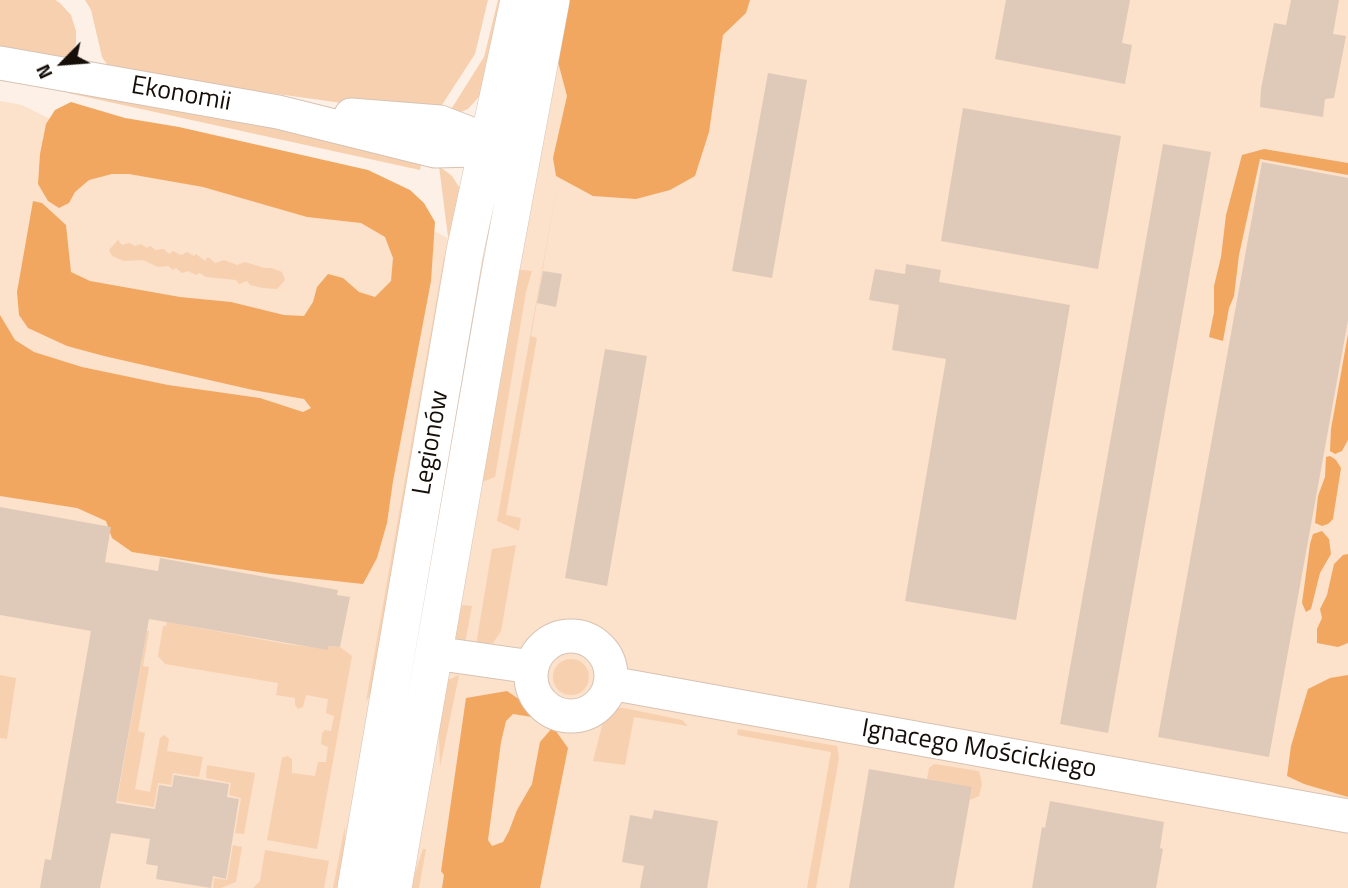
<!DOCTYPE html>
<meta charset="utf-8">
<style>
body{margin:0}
#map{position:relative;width:1348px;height:888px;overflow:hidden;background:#fdf0e6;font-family:"Titillium Web",sans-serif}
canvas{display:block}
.north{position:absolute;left:28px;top:28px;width:70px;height:70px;-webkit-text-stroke:5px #fff;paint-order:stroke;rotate:245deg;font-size:19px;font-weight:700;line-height:28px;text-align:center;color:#160f09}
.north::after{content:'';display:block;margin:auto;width:24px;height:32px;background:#160f09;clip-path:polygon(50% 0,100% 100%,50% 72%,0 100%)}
</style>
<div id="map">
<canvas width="1348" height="888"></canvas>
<div class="north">N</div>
</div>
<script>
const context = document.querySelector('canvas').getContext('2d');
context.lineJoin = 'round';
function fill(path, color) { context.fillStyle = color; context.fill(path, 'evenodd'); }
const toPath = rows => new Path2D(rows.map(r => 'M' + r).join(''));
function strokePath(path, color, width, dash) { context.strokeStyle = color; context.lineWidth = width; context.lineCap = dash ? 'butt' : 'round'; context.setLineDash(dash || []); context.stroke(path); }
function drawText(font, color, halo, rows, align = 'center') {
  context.font = font + ' "Titillium Web",sans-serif'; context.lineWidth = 6; context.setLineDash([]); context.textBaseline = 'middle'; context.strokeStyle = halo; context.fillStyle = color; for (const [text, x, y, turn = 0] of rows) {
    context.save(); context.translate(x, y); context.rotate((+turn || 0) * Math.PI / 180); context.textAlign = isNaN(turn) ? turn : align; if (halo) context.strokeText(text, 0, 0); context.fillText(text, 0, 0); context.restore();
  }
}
const built = toPath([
 [561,0,1348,0,1348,888,0,888,0,101,22,105,72,130,422,225,517,273]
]);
const green = toPath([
 [0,0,55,0,60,3,71,15,76,31,76,44,70,54,61,60,0,51],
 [85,0,488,0,475,54,438,111,406,112,120,72,108,66,102,57,91,10],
 [498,0,507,0,485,90,468,109,456,114,450,111,484,57],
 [83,90,142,99,422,161,420,170,68,93],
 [439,166,452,176,461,190,457,240,448,237],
 [559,175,531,336,537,338,506,515,521,518,519,531,497,521],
 [118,240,122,245,129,243,135,246,141,244,148,249,147,247,151,246,155,250,164,249,169,254,173,251,181,255,187,252,194,256,196,254,205,261,208,257,215,263,224,260,237,265,245,262,264,268,272,268,282,272,285,280,277,289,263,288,250,285,247,281,239,284,236,280,206,277,200,273,196,275,188,271,182,273,176,268,173,270,168,266,158,267,143,260,124,261,112,256,109,250],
 [444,257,453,259,382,673,366,702],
 [512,269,532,271,526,292,495,477,474,485],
 [516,545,501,631,493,643,476,645,492,549],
 [463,605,472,606,465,643,453,637,458,607],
 [167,622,286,644,328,649,328,646,340,647,352,656,317,849,267,840,282,758,287,756,292,759,292,773,315,776,318,762,326,762,328,747,321,744,322,733,325,730,331,731,334,716,326,713,328,699,306,695,303,707,298,709,295,705,295,698,276,695,278,683,165,664,158,656,163,626,166,626],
 [147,631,149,631,143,666,149,667,138,731,145,733,135,789,150,792,160,738,164,735,169,739,167,751,203,757,199,777,173,773,171,785,158,783,154,807,117,801],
 '553 677a18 18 0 1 1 36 0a18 18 0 1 1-36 0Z',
 [0,675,16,678,7,739,0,738],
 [459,675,440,767,438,704,448,680],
 [614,708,624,708,682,720,688,726,634,717,625,765,593,761,603,722],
 [738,729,837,746,839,758,816,888,807,888,831,752,737,735],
 [934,764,979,771,982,784,979,796,970,800,972,788,927,779,929,768],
 [207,765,255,773,244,834,235,833,241,798,229,795,231,783,206,778],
 [345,826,344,888,333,888],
 [233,845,242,847,236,882,221,888,213,888,214,878,227,880],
 [423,849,426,849,419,888,410,888],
 [265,850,329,861,324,888,253,888,260,881]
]);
const forest = toPath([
 [566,0,750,0,746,13,723,35,709,132,695,176,670,190,636,199,593,196,556,176,553,158,567,96,558,62,557,25],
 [71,102,125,118,179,127,368,170,410,190,424,203,435,222,431,281,393,481,387,523,377,558,363,584,271,574,132,552,112,538,106,521,77,508,0,496,0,315,15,340,34,352,82,367,168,385,260,398,303,412,311,408,304,399,253,390,104,356,67,346,28,328,19,315,17,292,33,201,42,203,66,225,71,272,90,281,180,297,231,302,284,315,304,316,313,302,317,287,328,274,343,278,359,292,375,297,391,281,393,258,385,237,361,223,307,217,203,187,129,174,112,174,89,180,75,192,69,203,59,208,48,201,38,184,40,154,46,124,55,110],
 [1264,149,1348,163,1348,175,1260,159,1239,255,1234,296,1229,308,1223,341,1209,337,1214,312,1214,286,1221,257,1226,215,1242,155],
 [1348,334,1348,440,1342,451,1335,454,1330,451,1331,429],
 [1330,456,1336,460,1341,468,1333,519,1328,524,1322,526,1315,523,1318,496,1325,477,1326,457],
 [1322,531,1329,539,1331,554,1320,573,1311,609,1306,612,1302,603,1310,544,1313,534],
 [1348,554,1348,643,1338,647,1317,643,1317,629,1322,618,1320,609,1327,595,1334,564,1343,555],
 [1348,675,1348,797,1304,784,1287,776,1291,746,1308,689,1330,678],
 [507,691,539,713,532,717,513,714,506,721,501,742,488,840,492,846,503,842,509,831,517,810,532,784,540,742,553,727,568,748,540,888,442,888,444,875,441,871,466,698]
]);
const building = toPath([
 [1006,0,1130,0,1122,43,1132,45,1125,84,995,59],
 [1291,0,1339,0,1333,34,1346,36,1334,98,1325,99,1323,117,1260,107,1261,89,1274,23,1286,25],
 [768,73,807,80,772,278,732,271],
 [963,108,1121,136,1098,269,941,241],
 [1163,144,1211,152,1108,733,1060,724],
 [1262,162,1348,178,1348,320,1269,757,1158,737],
 [906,264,941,270,939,282,1070,305,1016,620,905,601,946,359,892,350,899,305,869,300,875,269,905,274],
 [543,271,562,274,556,307,537,303],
 [605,349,647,356,607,586,565,578],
 [0,507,111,527,105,562,158,571,160,558,338,590,337,595,350,597,340,647,328,646,328,650,149,619,116,803,155,809,159,785,172,787,174,775,229,784,227,797,239,799,226,879,213,876,211,888,156,879,158,866,146,864,150,839,111,833,100,888,40,888,45,859,51,860,91,631,0,615],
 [869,769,972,787,954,888,849,888],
 [1050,801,1164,822,1160,848,1163,849,1156,888,1032,888,1042,827,1045,828],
 [654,810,718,821,707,888,640,888,644,866,622,862,630,815,652,819]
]);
const secondary = toPath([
 [0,63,278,112,435,151,476,150,510,135],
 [351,115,440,122,471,134,494,152],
 '531 676a40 40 0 1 1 80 0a40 40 0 1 1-80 0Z',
 [434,653,532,667],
 [610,683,1348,816]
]);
const primary = toPath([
 [356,888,465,251,519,0],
 [393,888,499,279,551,0]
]);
const streetNames = [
 ["Ekonomii",181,95,10],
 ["Legionów",432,443,-80],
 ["Ignacego Mościckiego",979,750,10]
];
fill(built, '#fce1cb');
fill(green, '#f7d0af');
fill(forest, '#f2a761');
fill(building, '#dfcaba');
strokePath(secondary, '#d7c3b3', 35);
strokePath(primary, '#d7c3b3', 38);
strokePath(secondary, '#fff', 33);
strokePath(primary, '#fff', 37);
drawText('26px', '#160f09', '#fff', streetNames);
</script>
